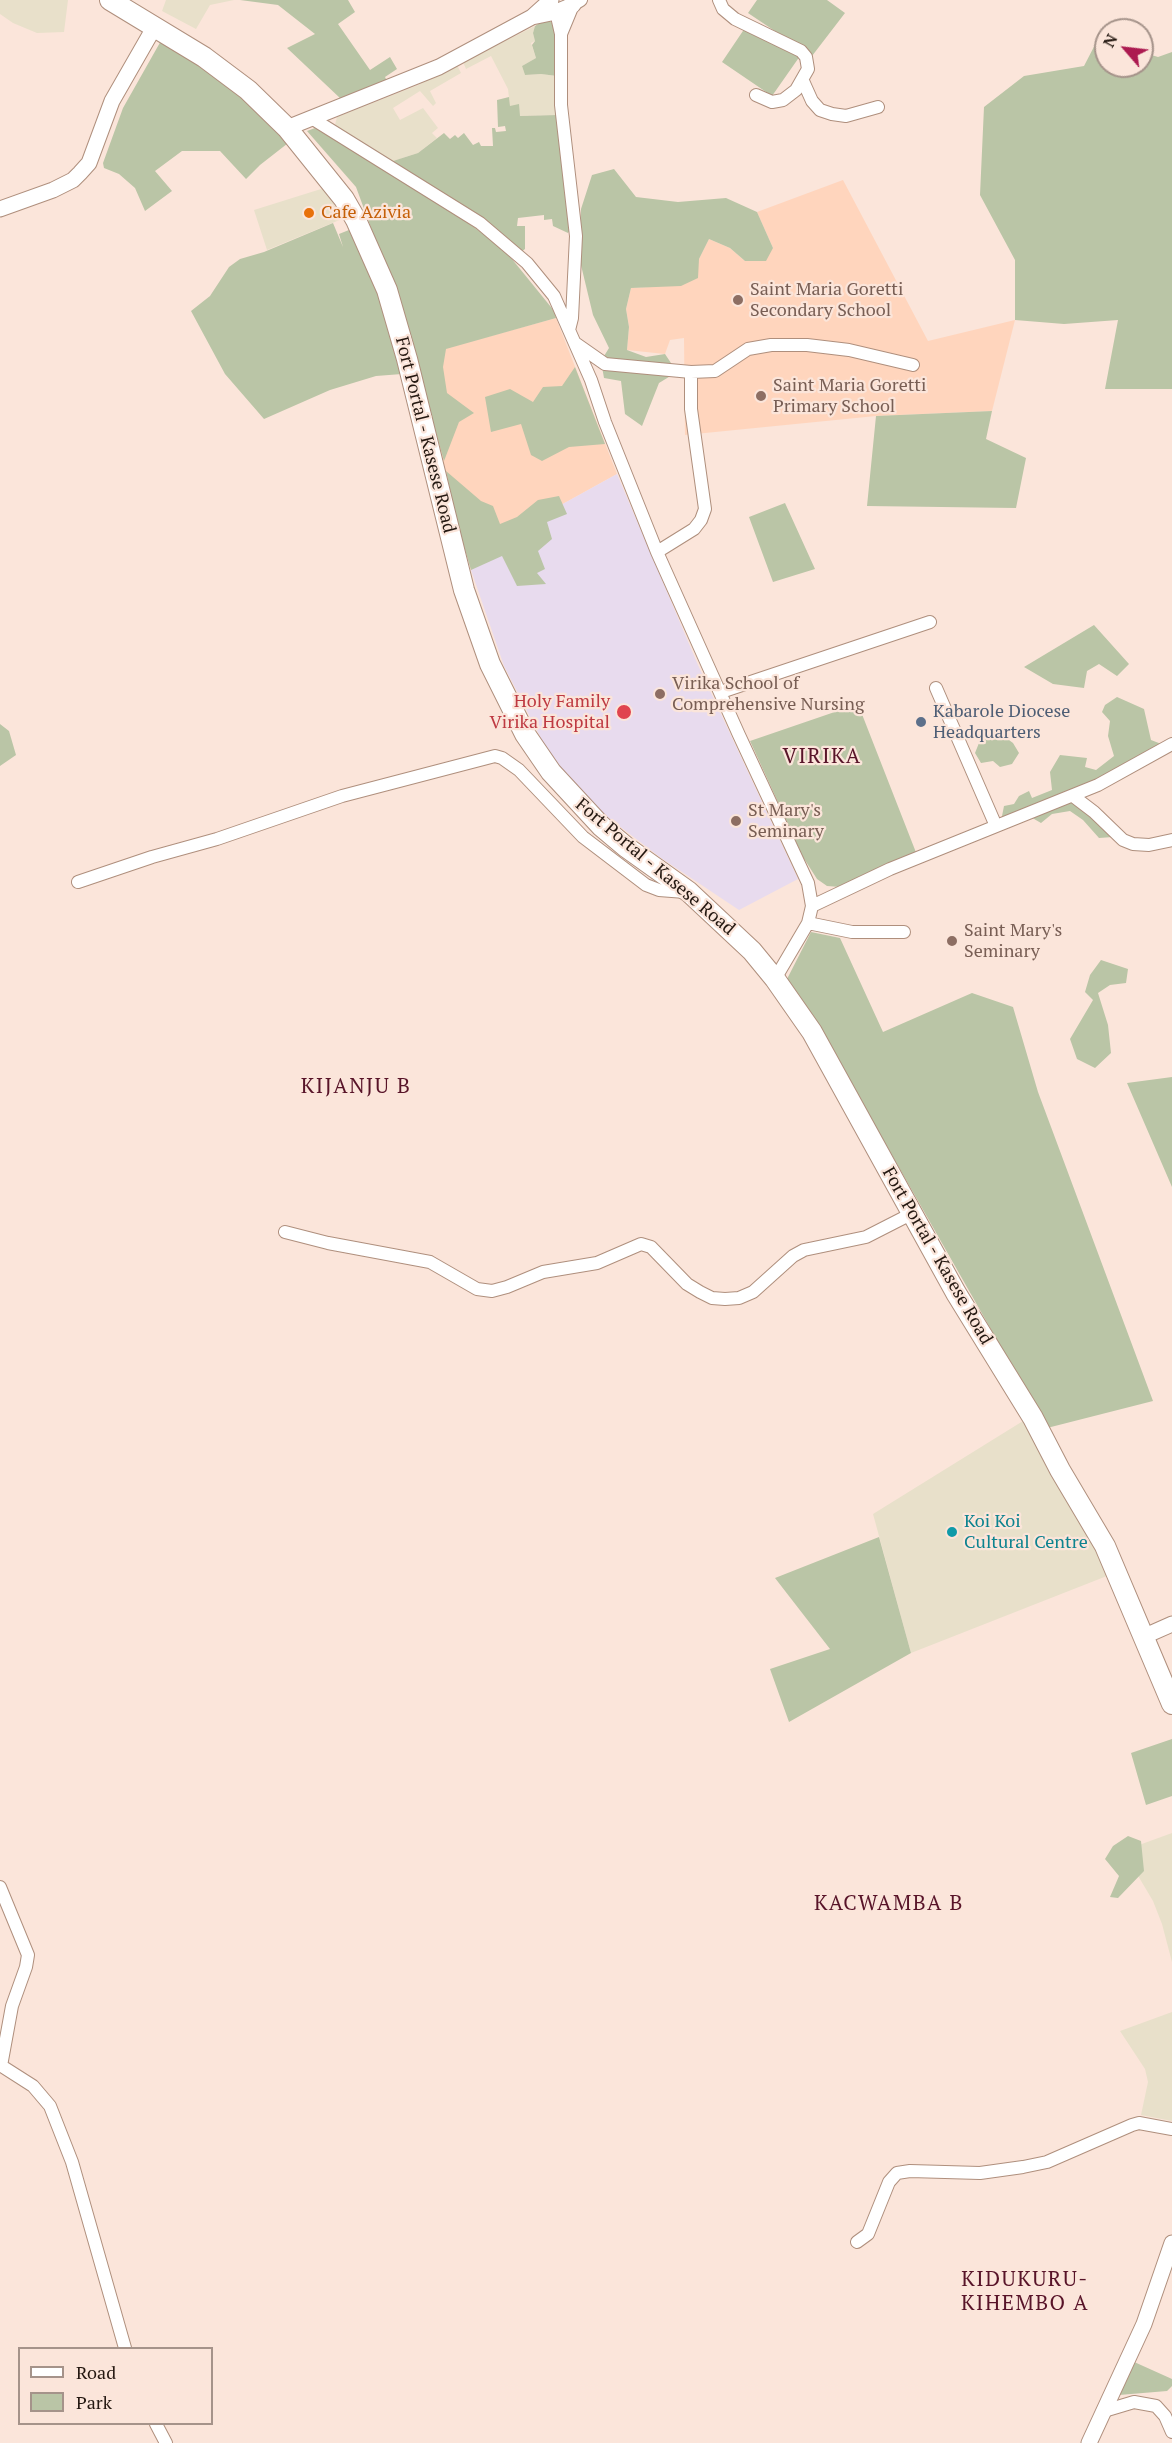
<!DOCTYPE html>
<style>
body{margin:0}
#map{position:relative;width:1172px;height:2443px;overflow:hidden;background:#fbe5da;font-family:"PT Serif",serif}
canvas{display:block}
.legend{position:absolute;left:18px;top:2347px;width:195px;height:78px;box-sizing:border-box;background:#fbe5da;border:2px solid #a5938a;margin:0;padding:8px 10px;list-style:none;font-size:18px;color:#241811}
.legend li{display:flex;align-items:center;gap:12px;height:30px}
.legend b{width:30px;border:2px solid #a5938a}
.north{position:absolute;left:1094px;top:18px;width:60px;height:60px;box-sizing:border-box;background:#fbe5da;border:2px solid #a5938a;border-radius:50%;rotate:298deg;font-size:16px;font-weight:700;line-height:24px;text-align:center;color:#241811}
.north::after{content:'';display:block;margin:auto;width:21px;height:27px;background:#ac1a50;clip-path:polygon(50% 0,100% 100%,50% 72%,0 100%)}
</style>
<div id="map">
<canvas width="1172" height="2443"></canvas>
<ul class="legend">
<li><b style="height:8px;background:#fff"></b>Road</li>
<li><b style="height:16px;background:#bac5a6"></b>Park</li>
</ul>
<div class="north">N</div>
</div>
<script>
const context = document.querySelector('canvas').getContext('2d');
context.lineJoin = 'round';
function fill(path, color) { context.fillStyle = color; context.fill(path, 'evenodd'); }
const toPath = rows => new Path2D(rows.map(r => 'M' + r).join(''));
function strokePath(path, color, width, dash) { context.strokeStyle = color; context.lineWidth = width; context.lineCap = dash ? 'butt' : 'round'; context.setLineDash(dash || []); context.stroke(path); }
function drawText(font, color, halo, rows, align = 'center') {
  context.font = font + ' "PT Serif",serif'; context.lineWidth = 4.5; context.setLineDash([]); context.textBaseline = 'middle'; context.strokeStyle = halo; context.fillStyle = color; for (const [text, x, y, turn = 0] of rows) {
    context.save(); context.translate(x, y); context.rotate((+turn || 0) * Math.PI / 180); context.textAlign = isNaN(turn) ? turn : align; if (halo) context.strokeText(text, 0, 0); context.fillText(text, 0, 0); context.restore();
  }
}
const commercial = toPath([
 [0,0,68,0,64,32,37,33,13,23,0,14],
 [166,0,234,0,210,5,196,29,162,11],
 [535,26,533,33,535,41,531,43,536,58,522,66,525,75,541,74,557,76,557,115,519,116,510,106,508,89,491,56,466,69,463,62],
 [457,65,461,73,430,91,436,103,433,106,420,91,393,108,400,120,423,108,438,128,432,133,437,138,418,153,393,161,335,125,337,117,418,85],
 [321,189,326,190,342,219,267,250,254,210],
 [1023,1421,1112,1574,911,1653,873,1514],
 [1172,1833,1172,1962,1162,1924,1153,1901,1134,1869,1128,1849],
 [1172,2012,1172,2121,1141,2115,1148,2082,1145,2069,1120,2031]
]);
const built = toPath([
 [843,180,928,341,1015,320,992,411,876,416,685,435,684,338,670,340,665,354,627,350,629,327,626,309,631,288,649,287,699,259,709,239,730,248,745,261,773,248,757,212],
 [556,318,617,474,541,516,471,570,414,357]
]);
const medical = toPath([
 [617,474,698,665,798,879,739,910,661,858,601,812,551,758,504,666,471,570,541,516]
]);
const green = toPath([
 [240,0,348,0,355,12,338,24,370,70,390,57,397,69,385,77,388,83,341,99,287,48,315,34,278,5],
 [757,0,827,0,845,13,812,56,748,13],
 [544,20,551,22,557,30,557,76,541,74,525,75,522,66,536,58,532,45,535,41,533,33,535,26],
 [749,22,800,56,772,96,722,62],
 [1099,37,1106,39,1106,66,1142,66,1142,52,1158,57,1172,52,1172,389,1105,389,1118,320,1064,324,1015,320,1015,260,980,195,984,107,1024,76,1084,66],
 [162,39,210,66,292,140,260,165,246,179,220,151,182,151,155,171,172,191,145,211,135,188,119,174,104,168,103,163,123,108],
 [509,97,510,106,519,104,520,116,557,115,570,230,568,233,553,226,552,219,544,220,544,215,518,218,517,226,525,226,525,249,521,252,393,161,418,153,444,133,450,139,455,135,458,138,464,133,473,145,479,142,481,146,493,146,492,128,495,128,496,132,506,131,505,126,498,127,497,100],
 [315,128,443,205,503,248,555,312,556,318,446,349,443,367,447,393,474,413,459,422,444,461,402,312,356,187,307,131],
 [614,169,636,197,678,202,726,198,757,212,773,248,766,261,745,261,730,248,709,239,699,259,698,278,681,286,631,288,626,309,629,327,627,350,646,357,665,354,677,372,659,383,642,426,625,414,621,381,604,378,601,361,609,348,593,315,580,261,581,209,592,175],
 [333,223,343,247,339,234,349,230,385,310,394,352,402,374,376,376,330,390,264,419,225,374,191,311,210,296,229,267,240,259,264,252],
 [575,367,605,444,569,447,542,461,531,455,521,424,491,432,485,397,510,389,533,402,543,387,562,386],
 [992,411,986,439,1026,458,1016,508,867,506,876,416],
 [446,471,481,501,493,506,500,524,517,517,538,500,559,496,567,514,547,522,552,539,538,551,545,569,537,573,546,584,517,586,502,556,471,570,458,526],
 [785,503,815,569,773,582,749,517],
 [1094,625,1129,664,1117,676,1099,664,1087,671,1084,688,1053,684,1024,667],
 [1117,697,1144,709,1151,740,1164,745,1095,783,1001,821,1004,806,1014,804,1019,796,1029,791,1032,798,1052,790,1050,772,1060,755,1087,758,1085,767,1096,770,1114,756,1108,736,1110,721,1102,712,1105,705],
 [858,704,917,855,840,887,827,886,817,879,803,857,750,741],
 [0,724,9,731,16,755,0,766],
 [1002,735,1013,743,1019,753,1012,764,1000,767,993,761,981,763,975,753,981,738],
 [1072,799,1113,837,1099,838,1083,820,1070,811,1052,814,1041,823,1029,816],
 [811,932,840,938,883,1032,972,993,1013,1007,1038,1092,1153,1401,1047,1428,876,1127,786,981],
 [1101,960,1128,969,1126,983,1110,985,1098,993,1108,1025,1111,1053,1095,1068,1077,1059,1070,1039,1093,1000,1085,992,1090,975],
 [1172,1077,1172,1187,1127,1083],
 [879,1537,911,1653,789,1722,770,1669,830,1649,775,1578],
 [1172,1739,1172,1796,1146,1805,1131,1753],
 [1128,1836,1141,1841,1144,1871,1118,1898,1110,1897,1119,1876,1105,1859,1113,1846],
 [1132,2361,1172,2379,1172,2386,1167,2391,1119,2395]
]);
const minor = toPath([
 [719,0,723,9,735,19,801,51,806,57,808,69,796,90,783,100,772,102,756,95],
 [556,12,561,34,561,105,576,236,572,318,569,330],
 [561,34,573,5,581,0],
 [803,81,812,101,820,110,832,114,846,116,878,107],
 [313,119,480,223,527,263,554,296,591,380,605,422,657,552,739,735,808,883,812,906,808,923,775,979],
 [575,343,605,364,691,372],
 [657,552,694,529,701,520,705,509,691,409,691,372,715,371,748,349,771,345,807,345,849,350,913,365],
 [936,688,996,826],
 [721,692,930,622],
 [1073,796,1094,812,1123,840,1133,844,1149,845,1172,840],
 [78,882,152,857,217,839,342,796,495,756,502,758,519,770,583,837,646,885,659,890,685,892],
 [812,906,890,869,1098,785,1172,744],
 [808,923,852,932,904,932],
 [285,1232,328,1243,430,1262,477,1289,492,1291,507,1287,543,1272,597,1263,641,1244,651,1247,687,1284,700,1292,712,1298,725,1299,739,1298,753,1292,793,1256,804,1250,866,1237,913,1213],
 [0,1887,28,1955,26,1967,12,2006,1,2066],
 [0,2065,33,2086,50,2106,72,2162,125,2348],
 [857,2242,868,2234,889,2182,897,2173,910,2171,980,2173,1023,2167,1047,2162,1132,2125,1139,2123,1172,2129],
 [1104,2411,1134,2402,1156,2406,1165,2416,1172,2432],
 [156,2424,166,2443]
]);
const tertiary = toPath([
 [532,17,556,12,573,5,572,0],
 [287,128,439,67,532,17,551,0],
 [0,209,53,190,73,180,80,173,89,163,112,101,155,26],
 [1145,1636,1172,1624],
 [1089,2443,1144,2324,1172,2243]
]);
const trunk = toPath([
 [110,0,204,57,248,90,287,128,344,199,356,220,387,290,407,359,464,590,490,664,525,734,551,772,601,826,626,847,689,892,752,951,775,979,812,1032,956,1293,1033,1418,1060,1470,1105,1546,1172,1704]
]);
const markers = [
 [309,213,6,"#e8710a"],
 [738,300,6,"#8d6e63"],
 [761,396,6,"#8d6e63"],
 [660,694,6,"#8d6e63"],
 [624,712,8,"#e0444e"],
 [921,722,6,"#5c6f8a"],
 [736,821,6,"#8d6e63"],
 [952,941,6,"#8d6e63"],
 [952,1532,6,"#0f9aa8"]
];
const foodNames = [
 ["Cafe Azivia",321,213]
];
const educationNames = [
 ["Saint Maria Goretti",750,290],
 ["Secondary School",750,311],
 ["Saint Maria Goretti",773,386],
 ["Primary School",773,407],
 ["Virika School of",672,684],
 ["Comprehensive Nursing",672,705],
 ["St Mary's",748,811],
 ["Seminary",748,832],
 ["Saint Mary's",964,931],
 ["Seminary",964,952]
];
const streetNames = [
 ["Fort Portal - Kasese Road",425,435,76],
 ["Fort Portal - Kasese Road",655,867,40],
 ["Fort Portal - Kasese Road",937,1256,60]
];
const healthNames = [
 ["Holy Family",610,702],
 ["Virika Hospital",610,723]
];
const serviceNames = [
 ["Kabarole Diocese",933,712],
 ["Headquarters",933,733]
];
const cultureNames = [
 ["Koi Koi",964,1522],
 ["Cultural Centre",964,1543]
];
const quarterNames = [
 ["VIRIKA",822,757],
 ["KIJANJU B",356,1087],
 ["KACWAMBA B",889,1904],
 ["KIDUKURU-",1025,2280],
 ["KIHEMBO A",1025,2304]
];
fill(commercial, '#e8e0ca');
fill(built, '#ffd5bd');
fill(medical, '#e8dbee');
fill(green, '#bac5a6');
strokePath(minor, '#af8f7d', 14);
strokePath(tertiary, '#af8f7d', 17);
strokePath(trunk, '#af8f7d', 22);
strokePath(minor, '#fff', 12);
strokePath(tertiary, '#fff', 15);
strokePath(trunk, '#fff', 20);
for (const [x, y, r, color] of markers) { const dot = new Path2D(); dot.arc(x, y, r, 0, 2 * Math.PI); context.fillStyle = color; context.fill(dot); strokePath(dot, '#fbe5da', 2); }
drawText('18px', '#c56008', '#fbe5da', foodNames, 'left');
drawText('18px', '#785e54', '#fbe5da', educationNames, 'left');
drawText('18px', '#241811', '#fbe5da', streetNames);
drawText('18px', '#be3a42', '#fbe5da', healthNames, 'right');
drawText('18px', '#4e5e75', '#fbe5da', serviceNames, 'left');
drawText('18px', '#0d838f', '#fbe5da', cultureNames, 'left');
context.letterSpacing = '1.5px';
drawText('21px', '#581429', '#fbe5da', quarterNames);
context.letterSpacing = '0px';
</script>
